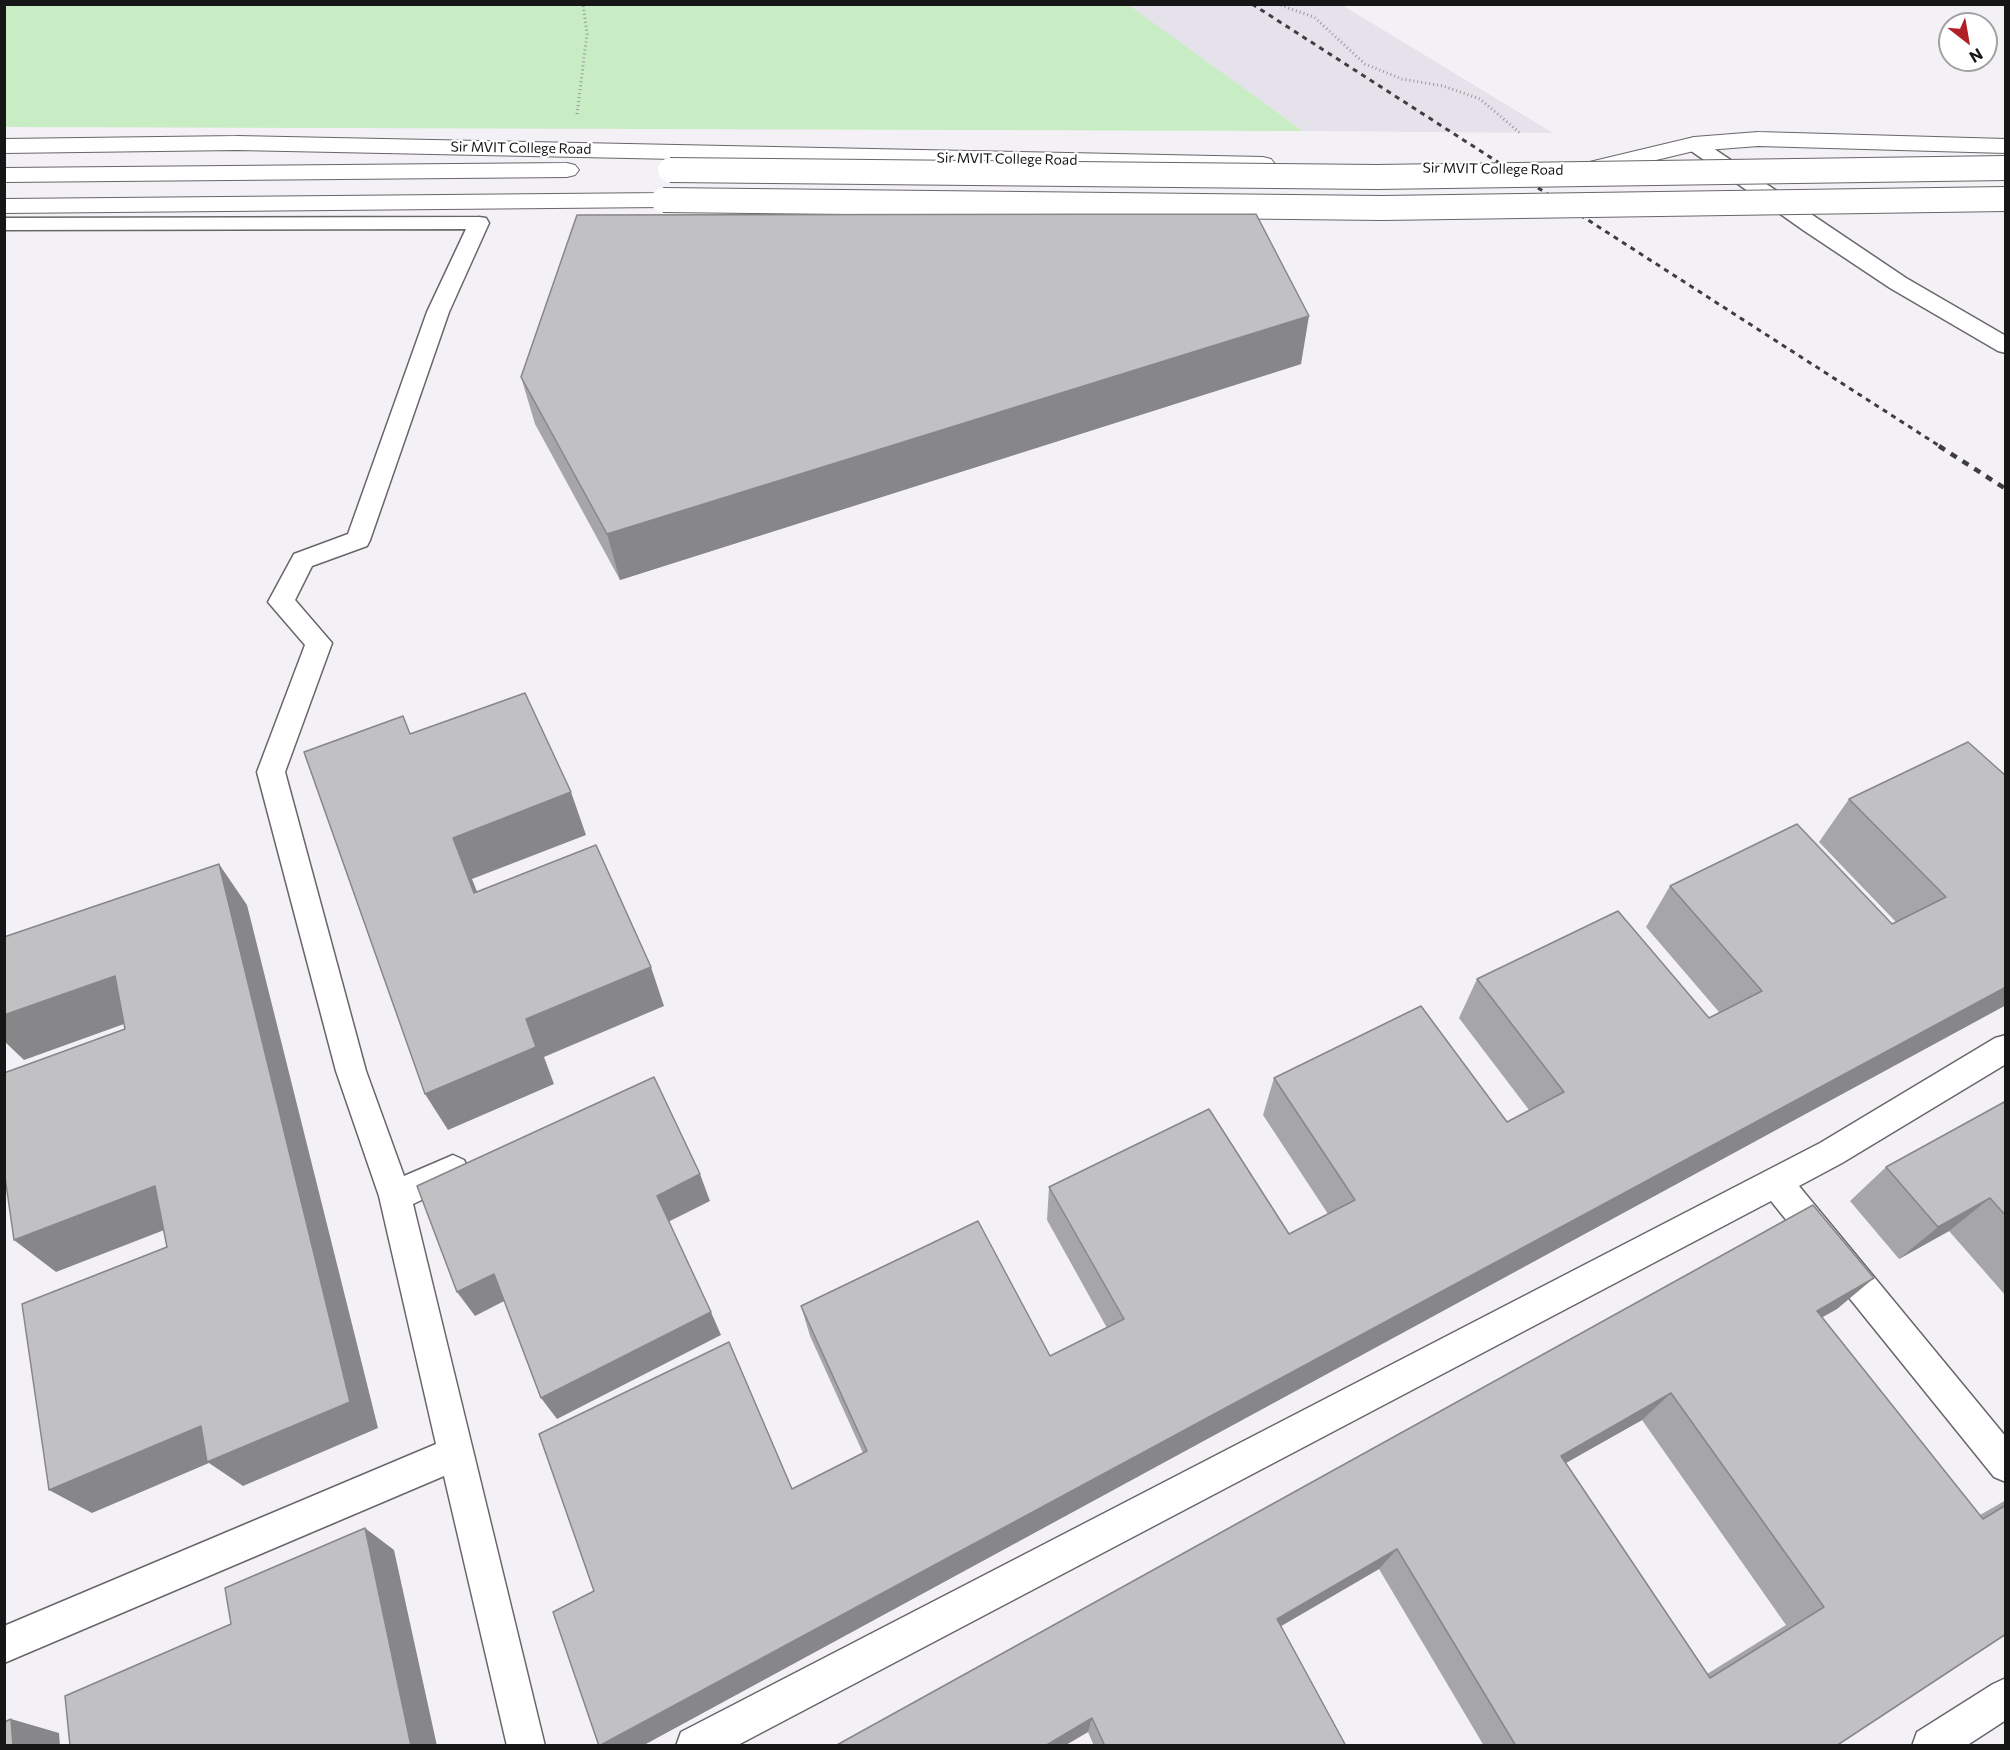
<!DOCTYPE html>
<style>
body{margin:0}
#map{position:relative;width:2010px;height:1750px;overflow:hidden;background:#f3f1f5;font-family:Commissioner,sans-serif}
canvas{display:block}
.frame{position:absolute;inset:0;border:6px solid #161617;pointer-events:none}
.north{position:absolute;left:1938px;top:12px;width:60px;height:60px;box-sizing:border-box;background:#fff;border:2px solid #a2a2a2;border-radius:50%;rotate:149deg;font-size:16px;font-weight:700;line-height:24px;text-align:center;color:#161617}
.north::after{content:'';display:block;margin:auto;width:21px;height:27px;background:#b12026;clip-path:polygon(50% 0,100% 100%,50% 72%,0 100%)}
</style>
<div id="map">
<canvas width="2010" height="1750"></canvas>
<div class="frame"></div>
<div class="north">N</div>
</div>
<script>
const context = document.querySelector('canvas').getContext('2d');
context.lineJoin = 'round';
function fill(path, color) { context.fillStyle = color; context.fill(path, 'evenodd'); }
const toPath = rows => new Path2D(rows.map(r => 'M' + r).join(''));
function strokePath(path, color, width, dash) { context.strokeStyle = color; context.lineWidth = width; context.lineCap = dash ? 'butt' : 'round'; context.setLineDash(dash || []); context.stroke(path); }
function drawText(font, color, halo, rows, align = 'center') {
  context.font = font + ' Commissioner,sans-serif'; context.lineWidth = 4.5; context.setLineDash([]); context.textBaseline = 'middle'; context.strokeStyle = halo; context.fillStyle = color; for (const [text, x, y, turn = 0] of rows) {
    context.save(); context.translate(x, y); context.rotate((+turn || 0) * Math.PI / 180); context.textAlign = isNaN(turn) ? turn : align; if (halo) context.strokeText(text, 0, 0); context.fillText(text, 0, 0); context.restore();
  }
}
const built = toPath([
 [1127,5,1342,5,1553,133,1303,131]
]);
const green = toPath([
 [1127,4,1303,131,5,127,5,5]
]);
const path = toPath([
 [1277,4,1314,17,1365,64,1402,79,1443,86,1480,99,1520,133],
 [577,114,587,34,583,4]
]);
const lane = toPath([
 [1694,138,1701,140,1906,278,2006,336,2006,353,1998,351,1890,288,1803,230,1687,148,1684,144,1687,140,1694,138],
 [479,217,486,218,489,223,449,312,370,540,367,546,312,566,295,600,332,643,285,772,366,1071,404,1176,453,1155,464,1160,469,1170,464,1180,413,1204,545,1746,507,1746,444,1476,4,1663,4,1626,436,1444,379,1196,336,1071,257,772,305,645,268,602,294,554,348,534,427,312,466,229,4,230,4,218,479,217],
 [2006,1035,2006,1064,1842,1163,1799,1186,2006,1437,2006,1482,1994,1477,1771,1201,736,1746,676,1746,681,1732,1820,1143,1995,1038,2006,1035],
 [2006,1678,2006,1720,1966,1746,1912,1746,1917,1732,1993,1684,2006,1678]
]);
const secondary = toPath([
 [1758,132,2006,139,2006,153,1758,146,1694,151,1585,177,1577,175,1573,170,1577,165,1694,137,1758,132],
 [237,136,1263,157,1271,159,1275,164,1271,169,1263,171,237,150,4,153,4,139,237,136],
 [567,163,575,165,579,170,575,175,567,177,4,182,4,168,567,163],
 [663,193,671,195,675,200,671,205,663,207,4,213,4,199,663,193]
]);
const railFar1 = toPath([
 [1252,4,1941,447]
]);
const rail = toPath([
 [1939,446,2006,489]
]);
const secondaryBridge = toPath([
 [670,170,1376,177,2006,168],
 [663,200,1382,208,2006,199]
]);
const wall = toPath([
 [1301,364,620,580,535,424,521,377],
 [2006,776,2006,1005,642,1746,599,1746,792,1489,863,1453,810,1336,801,1306,1050,1356,1107,1328,1047,1220,1049,1187,1289,1234,1328,1214,1263,1115,1274,1078,1507,1122,1529,1110,1459,1018,1477,979,1709,1018,1719,1012,1646,927,1670,886,1892,924,1896,922,1819,842,1849,799],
 [2006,1101,2006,1296,1949,1231,1899,1259,1850,1201,1886,1167],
 [1837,1309,1822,1317,1980,1515,2006,1500,2006,1634,1836,1746,1484,1746,1379,1569,1281,1626,1346,1746,1094,1746,1088,1732,1064,1746,835,1746],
 [1642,1420,1786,1625,1707,1674,1565,1463]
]);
const shadedWall = toPath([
 [1309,316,1301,364,620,580,607,534],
 [571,792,586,835,472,879,494,934,474,893,453,838],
 [219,864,247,905,378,1428,243,1486,209,1463,92,1513,49,1490,201,1426],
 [651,967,664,1006,544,1057,554,1084,448,1130,425,1094,526,1019],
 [115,976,149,1015,24,1060,4,1041,4,1015],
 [2006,987,2006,1005,642,1746,600,1746],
 [700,1174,710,1201,668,1222,657,1196],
 [155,1186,190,1220,56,1272,14,1240],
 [1990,1198,1949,1231,1899,1259,1938,1227],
 [494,1274,510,1298,475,1316,457,1292],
 [1874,1278,1837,1309,1782,1340,1817,1311],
 [711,1312,721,1335,557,1419,541,1398],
 [1671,1393,1642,1420,1536,1480,1561,1456],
 [365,1528,394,1550,437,1746,411,1746],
 [1397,1549,1379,1569,1264,1636,1277,1619],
 [1092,1718,1088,1732,1064,1746,1045,1746],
 [11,1719,59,1733,60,1746,13,1746]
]);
const building = toPath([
 [1256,214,1309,316,607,534,521,377,577,215,1256,214],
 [525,693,571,792,453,838,474,893,596,845,651,967,526,1019,536,1047,425,1094,304,752,403,716,410,734,525,693],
 [1968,742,2006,776,2006,987,599,1746,553,1612,594,1591,539,1434,729,1342,792,1489,867,1451,801,1306,978,1221,1050,1356,1124,1319,1049,1187,1209,1109,1289,1234,1355,1200,1274,1078,1421,1006,1507,1122,1564,1092,1477,979,1618,911,1709,1018,1762,991,1670,886,1797,824,1892,924,1946,897,1849,799,1968,742],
 [219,864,350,1402,207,1462,201,1426,49,1490,22,1304,167,1247,155,1186,14,1240,4,1170,4,1073,125,1029,115,976,4,1015,4,937,219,864],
 [654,1077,700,1174,657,1196,711,1312,541,1398,494,1274,457,1292,417,1186,654,1077],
 [2006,1101,2006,1216,1990,1198,1938,1227,1886,1167,2006,1101],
 [1813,1205,1874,1278,1817,1311,1983,1519,2006,1505,2006,1634,1836,1746,1516,1746,1397,1549,1277,1619,1346,1746,1105,1746,1092,1718,1045,1746,835,1746,1813,1205],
 [1671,1393,1824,1607,1710,1678,1561,1456,1671,1393],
 [365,1528,411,1746,70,1746,65,1696,231,1624,225,1588,365,1528],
 [11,1719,13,1746,4,1746,4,1722,11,1719]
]);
const farStreetnames = [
 ["Sir MVIT College Road",521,148,1],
 ["Sir MVIT College Road",1007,159,1],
 ["Sir MVIT College Road",1493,169,1]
];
fill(built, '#e6e2ec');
fill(green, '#c8ecc3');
strokePath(lane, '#686669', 3);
strokePath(secondary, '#686669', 2);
strokePath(path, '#99989b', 3, [1, 3]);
fill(lane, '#fff');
fill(secondary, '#fff');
strokePath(railFar1, '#3e3e40', 3, [5, 5]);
strokePath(rail, '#3e3e40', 4.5, [7, 7]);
strokePath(secondaryBridge, '#686669', 26, []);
strokePath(secondaryBridge, '#fff', 24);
fill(wall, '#a6a5a8');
fill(shadedWall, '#878688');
fill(building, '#c1c0c3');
strokePath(building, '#878688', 1.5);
drawText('14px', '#161617', '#fff', farStreetnames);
</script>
